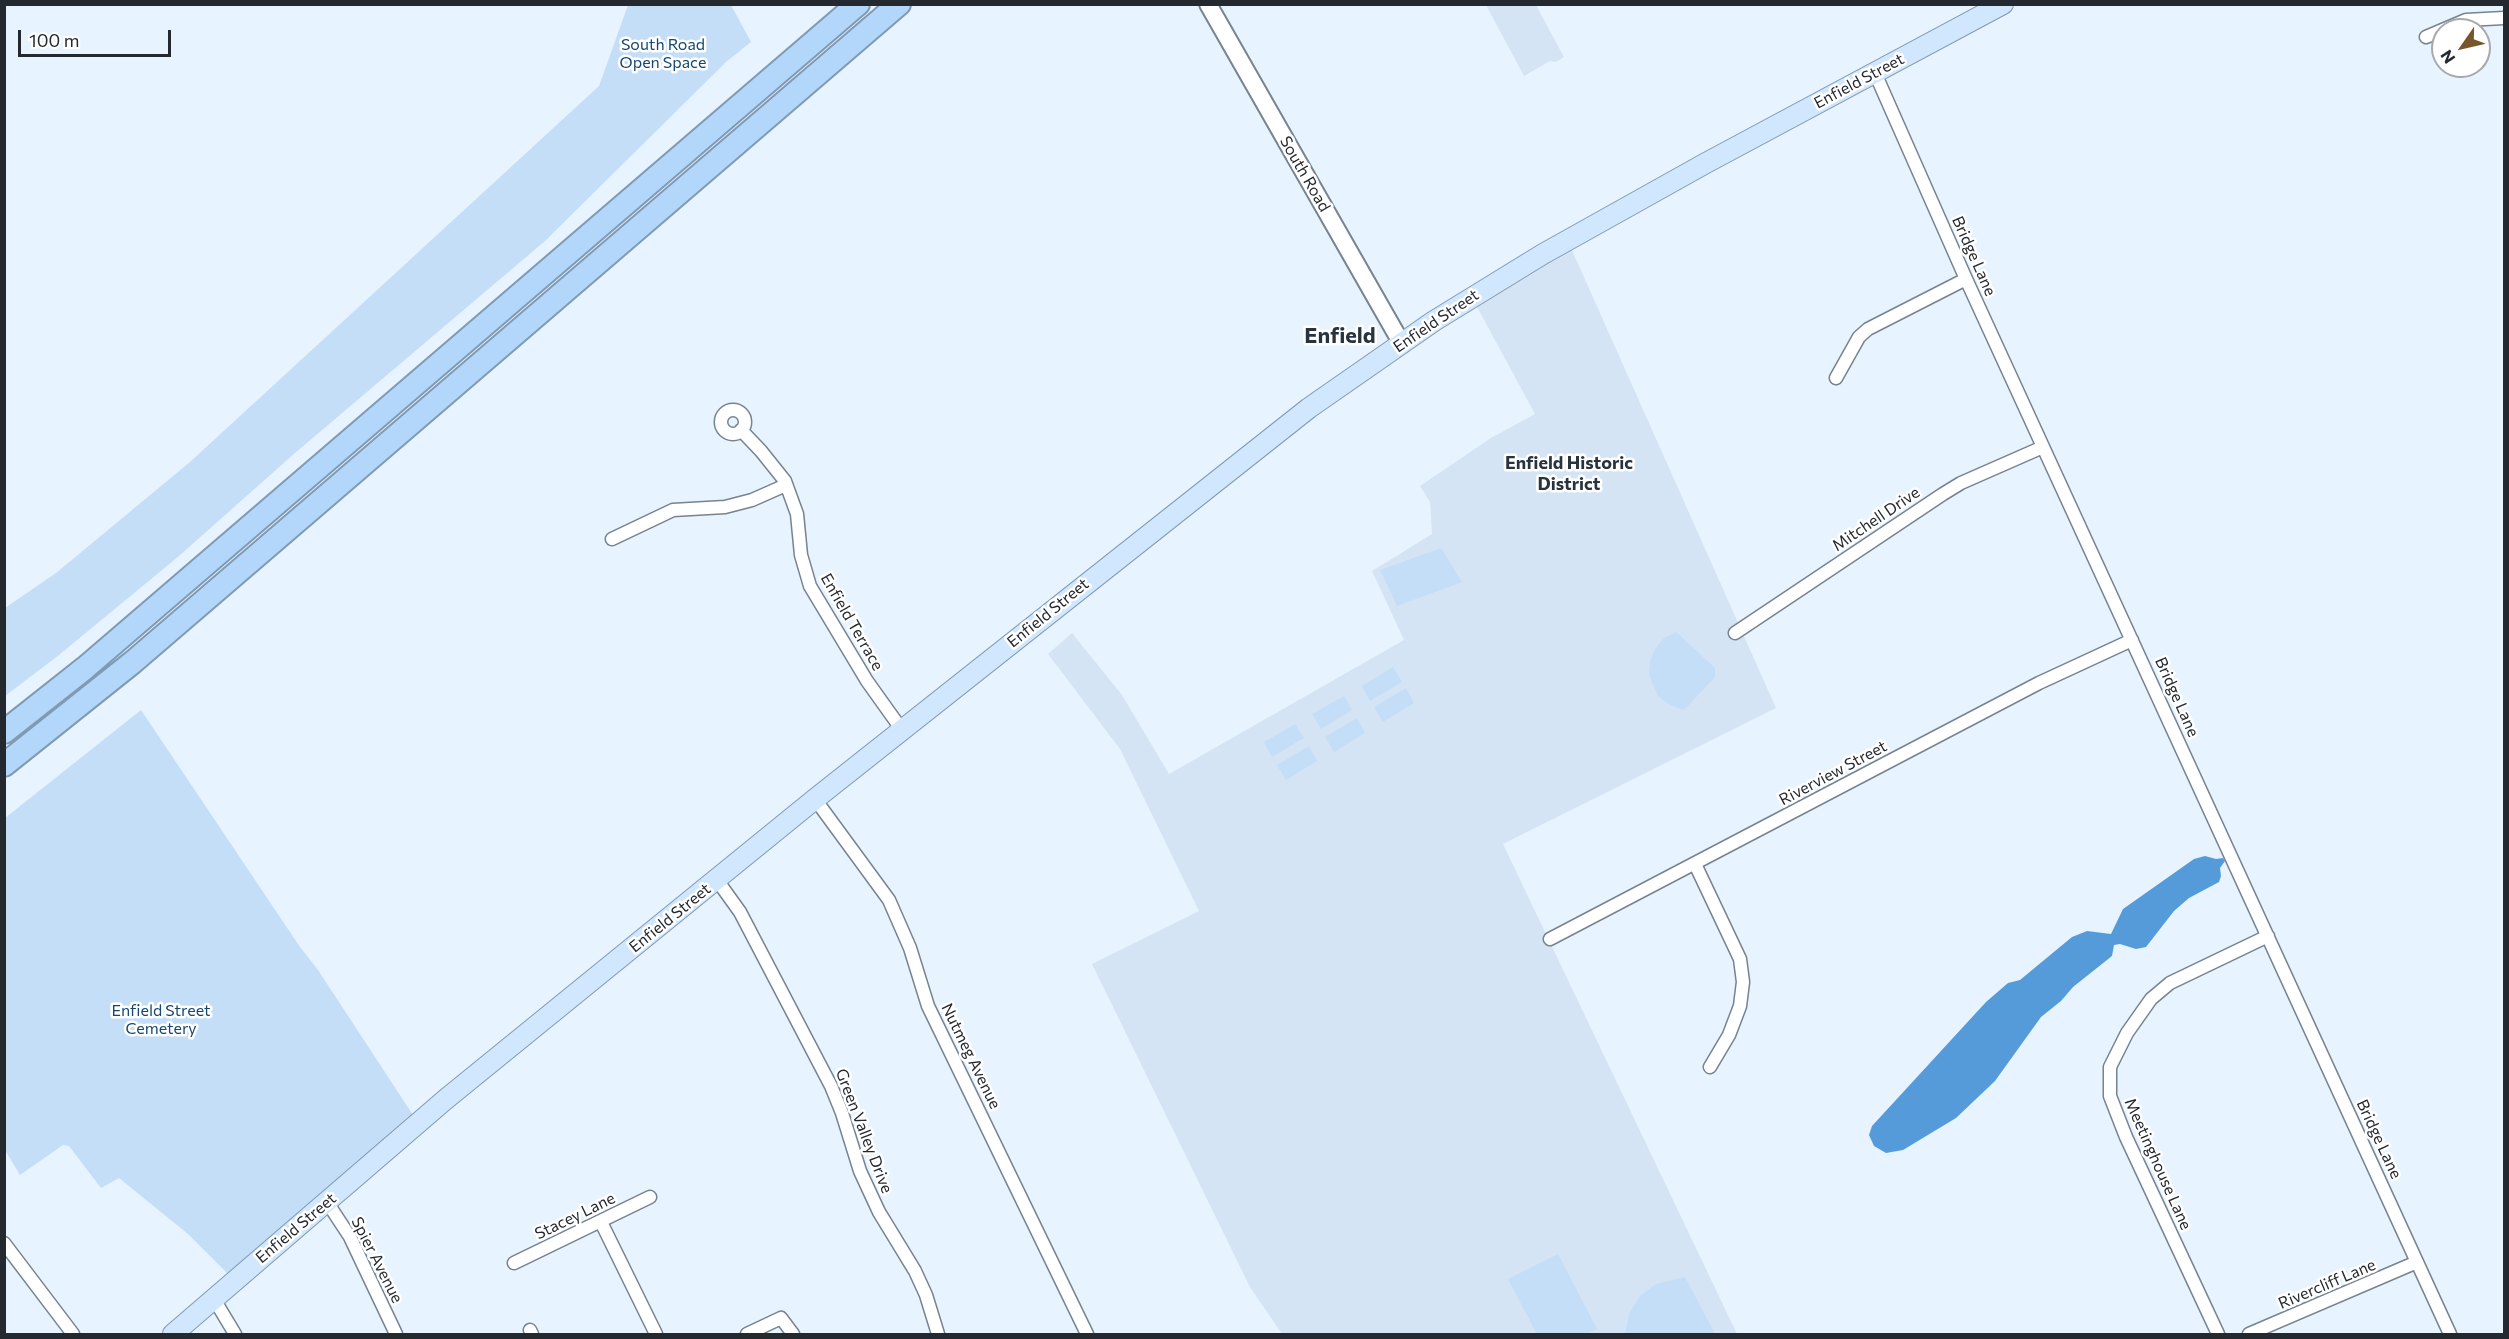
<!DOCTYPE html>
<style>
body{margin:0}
#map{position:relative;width:2509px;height:1339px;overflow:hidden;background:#e7f3fe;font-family:Commissioner,sans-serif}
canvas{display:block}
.frame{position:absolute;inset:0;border:6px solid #24292f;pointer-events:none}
.north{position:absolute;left:2431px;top:18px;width:60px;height:60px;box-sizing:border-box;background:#fff;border:2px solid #a7a9ac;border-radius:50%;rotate:236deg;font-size:16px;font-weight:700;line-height:24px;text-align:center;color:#24292f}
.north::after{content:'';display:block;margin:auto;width:21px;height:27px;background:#77562c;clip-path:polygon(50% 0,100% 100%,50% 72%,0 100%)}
.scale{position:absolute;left:18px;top:30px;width:153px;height:27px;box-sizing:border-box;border:3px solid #24292f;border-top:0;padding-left:8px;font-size:18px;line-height:21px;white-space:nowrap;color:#24292f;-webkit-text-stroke:4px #fff;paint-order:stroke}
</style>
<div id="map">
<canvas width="2509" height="1339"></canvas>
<div class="frame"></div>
<div class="north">N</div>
<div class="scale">100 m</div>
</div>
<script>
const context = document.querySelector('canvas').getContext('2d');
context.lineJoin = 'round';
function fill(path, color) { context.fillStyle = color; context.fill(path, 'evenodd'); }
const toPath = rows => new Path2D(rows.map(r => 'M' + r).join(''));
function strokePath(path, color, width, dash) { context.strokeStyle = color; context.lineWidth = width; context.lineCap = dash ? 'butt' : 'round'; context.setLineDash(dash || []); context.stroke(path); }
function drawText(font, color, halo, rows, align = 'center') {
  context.font = font + ' Commissioner,sans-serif'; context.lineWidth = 5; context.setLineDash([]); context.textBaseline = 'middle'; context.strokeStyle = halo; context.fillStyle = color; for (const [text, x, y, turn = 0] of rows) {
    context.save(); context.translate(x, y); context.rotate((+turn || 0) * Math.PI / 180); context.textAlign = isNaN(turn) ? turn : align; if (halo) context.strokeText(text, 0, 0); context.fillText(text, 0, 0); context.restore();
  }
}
const built = toPath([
 [1486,5,1536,5,1564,57,1556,62,1550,61,1524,76],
 [1571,248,1776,708,1503,844,1737,1334,1282,1334,1250,1287,1092,964,1199,911,1120,749,1048,654,1072,633,1122,695,1169,774,1404,640,1372,571,1432,534,1430,502,1420,486,1491,438,1535,414,1476,305]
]);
const green = toPath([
 [628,5,731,5,751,42,726,62,545,241,295,453,179,556,59,655,5,696,5,608,56,573,190,462,599,86],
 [1441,548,1462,582,1397,606,1380,570],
 [1676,632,1715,668,1715,677,1684,710,1670,705,1658,696,1649,675,1650,661,1655,649,1664,638],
 [1393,667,1402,682,1370,701,1362,686],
 [1406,688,1414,703,1383,722,1374,707],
 [1344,696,1352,710,1321,729,1312,714],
 [141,710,300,947,318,970,413,1115,228,1274,188,1234,119,1178,101,1188,69,1146,63,1145,20,1175,5,1150,5,818],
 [1357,718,1365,733,1334,752,1325,737],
 [1295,724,1304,738,1272,757,1264,742],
 [1309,746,1317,761,1286,780,1277,765],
 [1558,1254,1597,1329,1586,1334,1537,1334,1508,1279],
 [1685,1277,1715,1334,1625,1334,1629,1313,1640,1296,1656,1284]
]);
const water = toPath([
 [2205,856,2216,859,2223,858,2225,861,2220,868,2221,876,2219,882,2189,898,2174,911,2146,947,2136,949,2120,944,2114,945,2112,956,2073,987,2061,1001,2041,1017,1995,1081,1956,1118,1903,1150,1886,1153,1874,1146,1869,1135,1872,1126,1986,1002,2008,983,2020,980,2072,937,2087,931,2111,934,2123,909,2194,859]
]);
const minor = toPath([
 [2426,37,2466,20,2504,18],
 [1875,73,1966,279,2450,1334],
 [1836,378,1859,337,1868,329,1966,279],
 '721 422a12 12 0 1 1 24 0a12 12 0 1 1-24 0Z',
 [741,430,761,451,785,481,797,514,801,555,810,586,867,681,902,730],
 [612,539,673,510,725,507,752,500,786,485],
 [1735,633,1943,494,1961,483,2043,447],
 [815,799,889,900,910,948,928,1006,1087,1334],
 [1695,864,1740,959,1743,982,1740,1006,1729,1035,1710,1067],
 [717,880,740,912,831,1086,842,1113,860,1171,879,1212,915,1271,926,1295,938,1334],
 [1550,939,2039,683,2132,640],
 [327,1202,350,1237,396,1334],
 [601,1222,656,1334],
 [4,1243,73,1334],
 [514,1263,650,1197],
 [214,1299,235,1334],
 [530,1330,532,1334],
 [747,1334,781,1318,793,1334],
 [2218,1334,2126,1137,2110,1096,2110,1067,2127,1033,2151,999,2170,983,2268,936],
 [2249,1334,2417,1262]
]);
const secondary = toPath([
 [1208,4,1402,344]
]);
const primary = toPath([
 [173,1334,446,1099,815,799,1309,408,1434,321,1543,254,1706,163,2003,4]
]);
const motorway = toPath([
 [4,732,85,668,858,4],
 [4,765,133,662,899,4]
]);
const parkNames = [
 ["South Road",663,45],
 ["Open Space",663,63],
 ["Enfield Street",161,1011],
 ["Cemetery",161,1029]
];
const streetNames = [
 ["Enfield Street",1859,81,-28],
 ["South Road",1305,174,60],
 ["Bridge Lane",1974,256,66],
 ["Enfield Street",1436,321,-34],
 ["Mitchell Drive",1876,519,-34],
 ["Enfield Street",1048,613,-39],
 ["Enfield Terrace",852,622,60],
 ["Bridge Lane",2177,697,66],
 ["Riverview Street",1833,773,-28],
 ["Enfield Street",670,918,-39],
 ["Nutmeg Avenue",971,1056,64],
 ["Green Valley Drive",864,1131,69],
 ["Bridge Lane",2379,1139,65],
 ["Meetinghouse Lane",2158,1164,66],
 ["Stacey Lane",575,1216,-26],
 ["Enfield Street",296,1228,-40],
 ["Spier Avenue",377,1260,63],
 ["Rivercliff Lane",2327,1284,-23]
];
const neighbourhoodNames = [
 ["Enfield Historic",1569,463],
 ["District",1569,484]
];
const districtNames = [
 ["Enfield",1340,336]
];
fill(built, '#d5e4f4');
fill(green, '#c4def7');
fill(water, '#569bd9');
strokePath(minor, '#768390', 15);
strokePath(secondary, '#768390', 20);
strokePath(primary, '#809ab4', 22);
strokePath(motorway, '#809ab4', 26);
strokePath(minor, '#fff', 12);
strokePath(secondary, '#fff', 16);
strokePath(primary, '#d1e7fd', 20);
strokePath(motorway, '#b2d7fb', 22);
drawText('16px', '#154770', '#fff', parkNames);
drawText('16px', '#24292f', '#fff', streetNames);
drawText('bold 18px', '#27333e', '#fff', neighbourhoodNames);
drawText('bold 22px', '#27333e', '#fff', districtNames);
</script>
